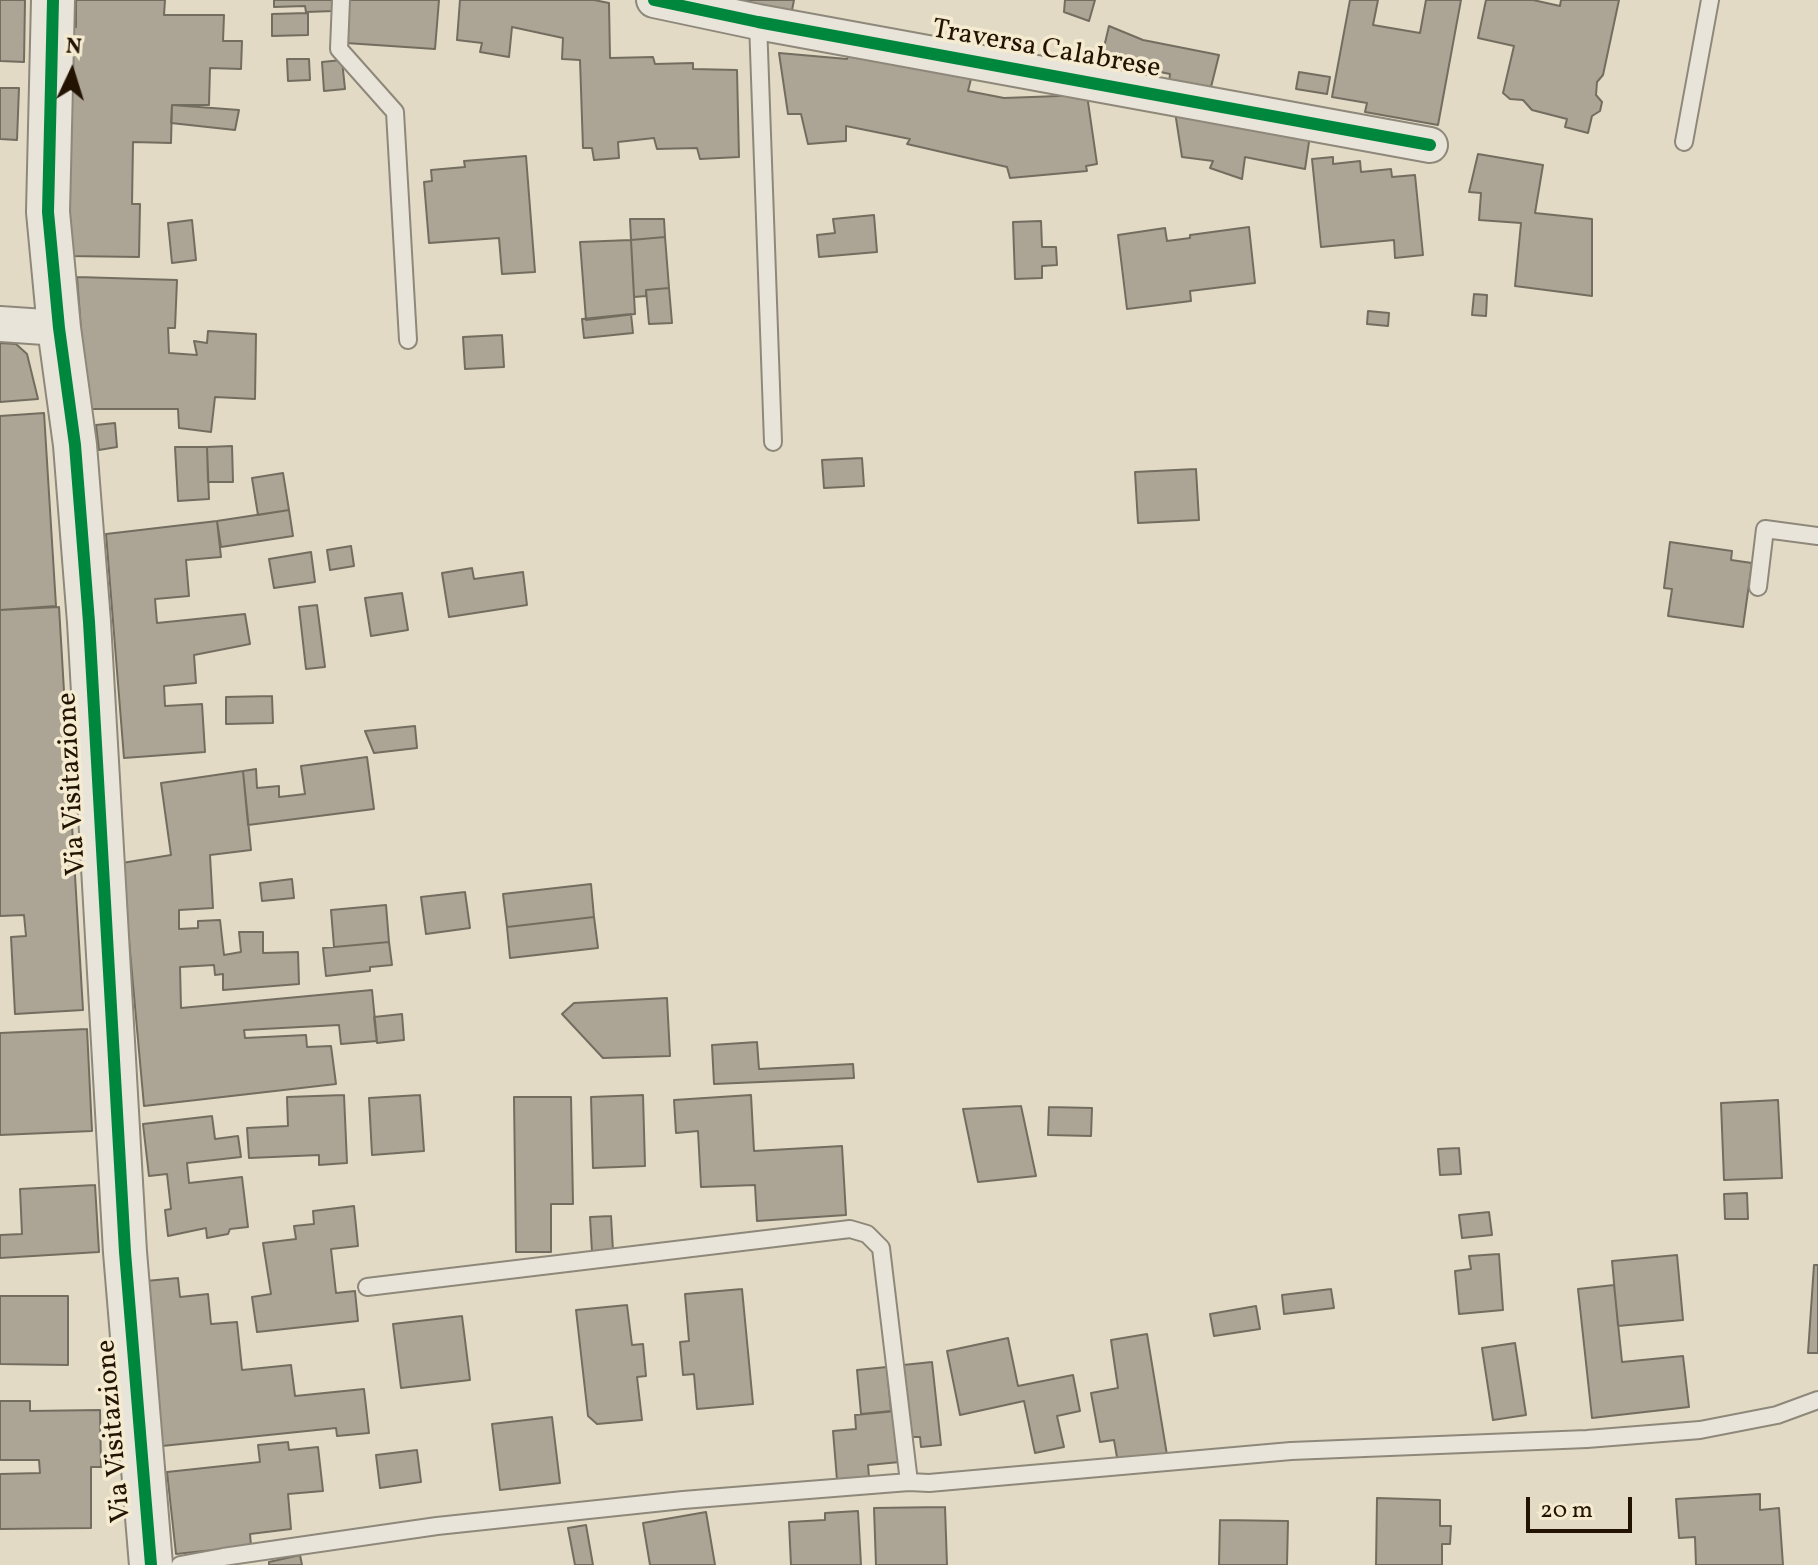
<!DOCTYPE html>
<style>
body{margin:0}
#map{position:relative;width:1818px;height:1565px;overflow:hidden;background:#e2dac5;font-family:Vollkorn,serif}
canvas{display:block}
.north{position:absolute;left:32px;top:32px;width:80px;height:80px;-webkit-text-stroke:6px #f5ebd1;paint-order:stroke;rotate:4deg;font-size:22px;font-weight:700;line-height:32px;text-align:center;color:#231302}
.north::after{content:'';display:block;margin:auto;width:28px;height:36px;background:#231302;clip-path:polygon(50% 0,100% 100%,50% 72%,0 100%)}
.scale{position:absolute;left:1526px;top:1497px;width:106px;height:36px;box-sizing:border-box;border:4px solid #231302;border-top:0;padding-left:10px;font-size:24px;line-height:28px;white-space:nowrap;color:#231302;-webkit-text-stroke:6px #f5ebd1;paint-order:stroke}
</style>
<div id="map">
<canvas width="1818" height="1565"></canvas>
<div class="north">N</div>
<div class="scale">20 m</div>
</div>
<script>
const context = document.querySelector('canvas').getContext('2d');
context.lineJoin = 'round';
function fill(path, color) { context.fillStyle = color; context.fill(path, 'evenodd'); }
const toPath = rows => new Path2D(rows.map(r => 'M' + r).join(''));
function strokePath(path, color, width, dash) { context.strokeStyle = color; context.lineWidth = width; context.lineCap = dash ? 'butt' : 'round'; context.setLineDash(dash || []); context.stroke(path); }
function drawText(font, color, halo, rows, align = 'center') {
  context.font = font + ' Vollkorn,serif'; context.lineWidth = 7; context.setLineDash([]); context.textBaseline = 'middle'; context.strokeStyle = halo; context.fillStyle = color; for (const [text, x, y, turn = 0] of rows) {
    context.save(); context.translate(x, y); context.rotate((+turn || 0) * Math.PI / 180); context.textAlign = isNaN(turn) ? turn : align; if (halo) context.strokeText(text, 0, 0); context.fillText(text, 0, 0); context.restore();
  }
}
const building = toPath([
 [0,0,25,0,24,62,0,61,0,0],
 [76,0,165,0,164,15,224,15,223,41,242,41,241,69,210,68,209,105,172,105,171,143,133,142,132,204,140,204,139,257,67,256,71,27,76,27,76,0],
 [274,0,334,0,334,11,306,12,305,6,274,7,274,0],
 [349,0,439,0,435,49,346,43,349,0],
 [460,0,594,0,609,3,610,58,653,57,655,64,693,63,693,69,737,70,739,157,700,159,697,148,657,149,654,138,618,142,619,158,594,160,592,148,583,148,580,60,562,59,563,38,512,27,509,57,480,52,482,43,457,40,460,0],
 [720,0,794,0,790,20,720,0],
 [1065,0,1095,0,1089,21,1064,12,1065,0],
 [1350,0,1378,0,1373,25,1420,33,1426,0,1461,0,1438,125,1365,112,1367,103,1332,97,1350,0],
 [1486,0,1533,0,1560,6,1561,0,1619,0,1603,75,1597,82,1596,95,1602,102,1600,111,1592,116,1588,133,1565,127,1567,119,1532,110,1523,100,1510,99,1503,93,1514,46,1478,38,1486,0],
 [308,13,308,35,272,36,272,14,308,13],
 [1109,26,1143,40,1219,55,1210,91,1169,83,1170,74,1101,60,1109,26],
 [850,50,971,79,968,91,1004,98,1087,95,1097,164,1086,166,1087,171,1010,178,1007,167,907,144,910,139,846,126,846,141,808,144,801,114,788,114,779,53,847,59,850,50],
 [287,59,309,59,310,80,288,81,287,59],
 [342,60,345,89,324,91,322,62,342,60],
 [1299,72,1330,77,1327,94,1296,89,1299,72],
 [0,88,19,88,17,140,0,139,0,88],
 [172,105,239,110,235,130,171,123,172,105],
 [1175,112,1310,135,1305,169,1245,157,1242,179,1210,168,1213,161,1182,157,1175,112],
 [1478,154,1543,165,1535,213,1592,219,1592,296,1515,286,1521,223,1479,220,1481,193,1469,192,1478,154],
 [526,156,535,272,502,274,499,238,429,243,424,182,432,181,431,170,465,167,464,161,526,156],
 [1333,157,1333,164,1360,161,1361,172,1391,169,1392,177,1415,175,1423,255,1395,258,1394,240,1321,247,1312,159,1333,157],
 [874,215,877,252,819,257,817,235,835,233,833,219,874,215],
 [630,219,664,219,665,237,631,240,630,219],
 [192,220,196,260,172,263,168,223,192,220],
 [1041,221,1042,247,1056,247,1057,265,1042,266,1042,278,1015,279,1013,222,1041,221],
 [1249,227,1255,283,1190,291,1191,301,1127,309,1118,235,1165,228,1167,241,1190,238,1190,235,1249,227],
 [665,237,669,288,646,290,646,296,634,297,631,240,665,237],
 [631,240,635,314,586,320,580,242,631,240],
 [77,277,177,280,175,328,168,328,169,353,197,355,194,341,207,343,208,331,256,334,255,399,215,397,211,432,179,428,178,409,87,409,77,277],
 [669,288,672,323,649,324,646,290,669,288],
 [1474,294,1487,295,1486,316,1472,315,1474,294],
 [1368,311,1389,313,1388,326,1367,324,1368,311],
 [631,314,633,333,584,338,582,319,631,314],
 [502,335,504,367,465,369,463,337,502,335],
 [0,343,16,344,27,354,38,399,0,402,0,343],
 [44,413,56,606,0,610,0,416,44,413],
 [115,423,117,447,99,450,96,425,115,423],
 [232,446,233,482,208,482,207,447,232,446],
 [175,447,207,447,209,499,178,501,175,447],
 [862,458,864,486,824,488,822,460,862,458],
 [1196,469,1199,520,1138,523,1135,472,1196,469],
 [283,473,289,510,258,515,252,478,283,473],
 [289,510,293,536,221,547,217,521,289,510],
 [217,521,221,557,186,560,189,596,155,599,157,623,245,614,250,644,194,655,196,683,164,686,165,706,202,704,205,752,124,758,106,534,217,521],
 [1670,542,1732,551,1731,560,1752,563,1743,627,1668,616,1672,589,1664,588,1670,542],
 [351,546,354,566,330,570,327,550,351,546],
 [311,552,315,582,274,588,269,559,311,552],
 [472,568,474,579,523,572,527,605,449,617,442,573,472,568],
 [402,593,408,630,371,636,365,598,402,593],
 [317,605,325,667,306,669,299,607,317,605],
 [59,607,83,1010,15,1014,11,937,26,936,24,915,0,916,0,610,59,607],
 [272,696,273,723,226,724,226,697,272,696],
 [415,726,417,748,374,753,365,731,415,726],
 [367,757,374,809,248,825,243,771,256,769,257,788,279,786,279,797,305,794,301,766,367,757],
 [243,771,251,850,210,855,213,908,179,910,179,929,198,928,198,921,220,920,224,955,241,952,239,932,263,932,263,953,298,952,299,984,223,990,223,974,215,975,214,965,180,967,181,1008,372,990,377,1041,341,1044,339,1025,244,1030,245,1038,306,1035,307,1047,331,1046,336,1084,144,1106,122,863,171,855,161,783,243,771],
 [292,879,294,898,262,901,260,883,292,879],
 [591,884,594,917,507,927,503,894,591,884],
 [465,892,470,928,426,934,421,897,465,892],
 [386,905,389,942,334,947,331,910,386,905],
 [594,917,598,948,510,958,507,927,594,917],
 [389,942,392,965,370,967,370,971,326,976,323,948,389,942],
 [667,998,670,1056,603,1058,562,1014,574,1003,667,998],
 [402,1014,404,1040,377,1043,374,1017,402,1014],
 [87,1029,92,1131,0,1135,0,1033,87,1029],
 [757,1042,759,1069,853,1064,854,1078,714,1084,712,1045,757,1042],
 [344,1095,347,1163,319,1165,319,1155,249,1158,247,1128,288,1126,287,1097,344,1095],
 [420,1095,424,1151,372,1155,369,1098,420,1095],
 [643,1095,645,1166,593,1168,591,1097,643,1095],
 [751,1095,754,1151,842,1146,846,1215,757,1221,755,1185,701,1187,698,1131,676,1133,674,1100,751,1095],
 [514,1097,571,1097,573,1204,551,1204,551,1252,516,1252,514,1097],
 [1778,1100,1782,1178,1724,1180,1721,1103,1778,1100],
 [1021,1106,1036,1176,978,1182,963,1109,1021,1106],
 [1049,1107,1092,1108,1091,1136,1048,1135,1049,1107],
 [212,1116,215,1139,238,1136,241,1157,187,1163,189,1183,242,1177,248,1227,230,1229,228,1234,207,1238,206,1228,168,1236,165,1210,171,1209,167,1174,149,1176,143,1124,212,1116],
 [1459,1148,1461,1174,1440,1175,1438,1149,1459,1148],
 [95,1185,99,1252,0,1258,0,1235,22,1234,20,1189,95,1185],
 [1747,1193,1748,1219,1725,1219,1724,1194,1747,1193],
 [354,1206,358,1246,331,1249,336,1293,355,1291,358,1321,257,1332,252,1297,271,1294,263,1243,296,1239,294,1226,314,1224,313,1211,354,1206],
 [1489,1212,1492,1235,1462,1238,1459,1215,1489,1212],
 [611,1216,613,1251,592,1252,590,1217,611,1216],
 [1499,1254,1503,1310,1459,1314,1455,1271,1471,1269,1469,1256,1499,1254],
 [1677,1255,1683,1320,1618,1326,1612,1261,1677,1255],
 [1814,1265,1818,1265,1818,1353,1808,1353,1814,1265],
 [178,1278,180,1297,208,1294,211,1324,237,1322,242,1370,291,1365,295,1396,364,1389,369,1433,337,1436,336,1428,162,1446,146,1281,178,1278],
 [1614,1285,1622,1362,1683,1356,1689,1407,1592,1418,1578,1289,1614,1285],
 [742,1289,753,1404,697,1409,694,1374,683,1375,680,1342,689,1341,685,1294,742,1289],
 [1331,1289,1334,1308,1284,1314,1282,1295,1331,1289],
 [0,1296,68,1296,68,1365,0,1364,0,1296],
 [627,1305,632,1345,643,1344,646,1376,637,1377,642,1420,597,1424,588,1416,576,1310,627,1305],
 [1256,1306,1260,1329,1214,1336,1210,1314,1256,1306],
 [462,1316,470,1380,401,1388,393,1324,462,1316],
 [1147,1334,1167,1455,1118,1463,1114,1440,1100,1442,1091,1393,1118,1388,1111,1340,1147,1334],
 [1008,1338,1018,1386,1073,1375,1080,1411,1057,1416,1064,1447,1035,1453,1024,1401,960,1415,947,1351,1008,1338],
 [1515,1343,1526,1415,1493,1420,1482,1348,1515,1343],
 [932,1362,941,1445,921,1447,920,1437,912,1437,903,1365,932,1362],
 [887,1367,891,1411,861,1414,857,1370,887,1367],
 [0,1401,30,1401,30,1411,100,1410,101,1467,91,1467,91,1528,0,1529,0,1474,40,1473,39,1460,0,1460,0,1401],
 [896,1411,900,1462,868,1465,869,1477,837,1480,833,1431,856,1429,855,1415,896,1411],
 [552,1417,560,1483,500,1490,492,1424,552,1417],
 [288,1442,289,1450,318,1447,323,1491,288,1494,291,1529,250,1534,251,1546,176,1554,167,1472,260,1462,258,1445,288,1442],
 [417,1450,421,1482,380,1488,376,1455,417,1450],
 [1760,1494,1760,1510,1779,1508,1783,1565,1696,1565,1695,1537,1679,1538,1676,1499,1760,1494],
 [1377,1498,1440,1500,1440,1526,1451,1526,1450,1544,1442,1544,1442,1565,1376,1565,1377,1498],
 [945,1507,947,1565,876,1565,874,1508,945,1507],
 [858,1511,861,1565,791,1565,789,1522,825,1520,825,1513,858,1511],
 [706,1512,715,1565,650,1565,643,1523,706,1512],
 [1220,1520,1288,1521,1287,1565,1219,1565,1220,1520],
 [586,1525,593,1565,575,1565,568,1528,586,1525],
 [300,1555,302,1565,269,1565,269,1562,300,1555]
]);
const service = toPath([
 [341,0,339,49,395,112,408,340],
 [758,22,773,442],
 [1684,142,1710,0],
 [1758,587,1765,529,1818,536],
 [367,1287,850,1229,867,1234,881,1248,909,1482],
 [180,1565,223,1557,437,1526,683,1500,909,1482,929,1483,1291,1451,1587,1439,1700,1430,1777,1415,1818,1400]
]);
const minor = toPath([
 [654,0,758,22,1430,145],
 [0,324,59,328]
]);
const tertiary = toPath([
 [53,0,48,212,59,328,75,445,89,622,125,1252,151,1565]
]);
const cycleway = toPath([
 [53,0,48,212,59,328,75,445,89,622,125,1252,151,1565],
 [654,0,758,22,1430,145]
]);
const streetNames = [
 ["Traversa Calabrese",1046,51,10],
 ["Via Visitazione",74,784,-93],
 ["Via Visitazione",116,1431,-95]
];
fill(building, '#aca596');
strokePath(building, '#736d60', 2);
strokePath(service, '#8e887a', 20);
strokePath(minor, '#8e887a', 38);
strokePath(tertiary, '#8e887a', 46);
strokePath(service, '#e8e4d9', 16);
strokePath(minor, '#e8e4d9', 34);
strokePath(tertiary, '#e8e4d9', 42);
strokePath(cycleway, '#00873e', 12);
drawText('28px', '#231302', '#f5ebd1', streetNames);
</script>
